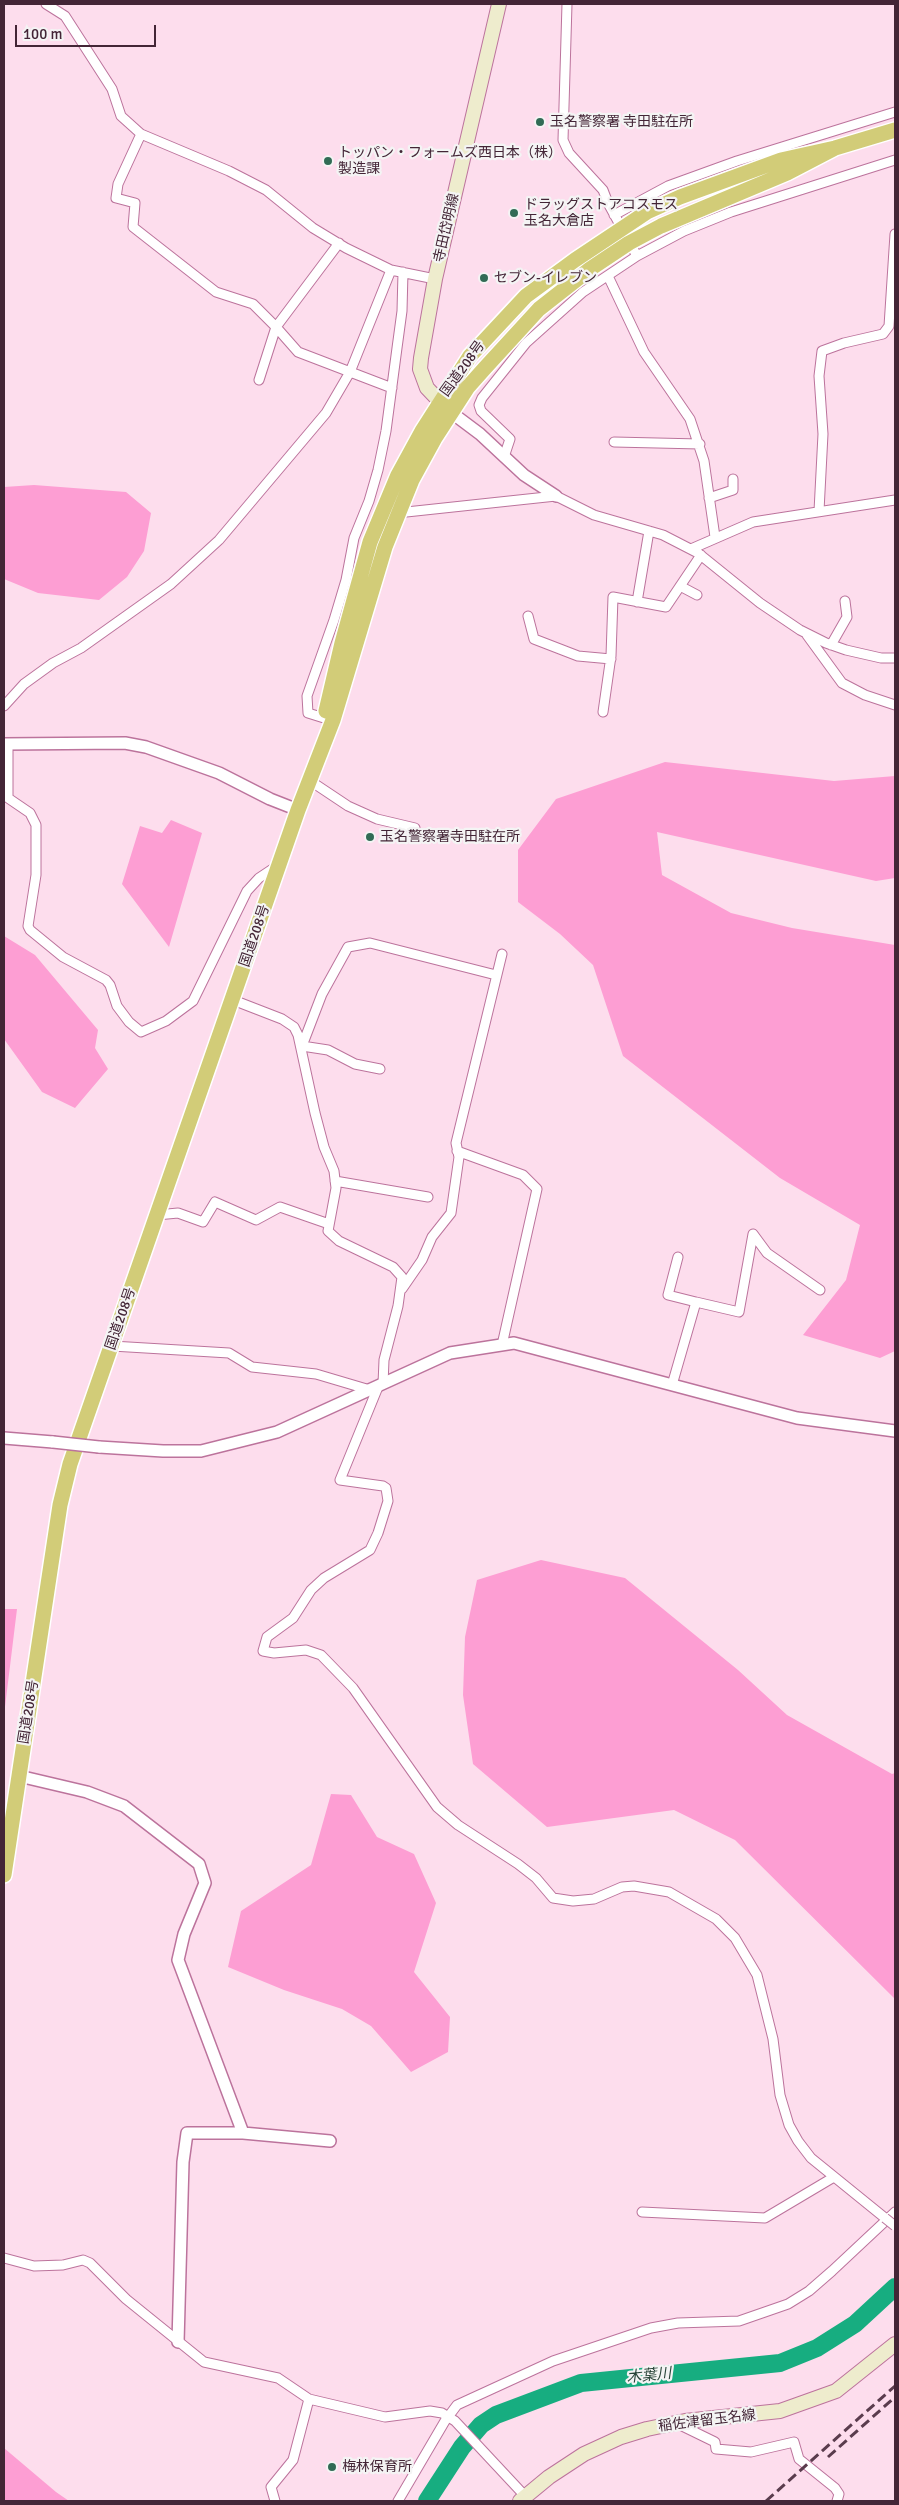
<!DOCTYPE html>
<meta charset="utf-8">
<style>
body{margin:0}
#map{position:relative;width:899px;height:2505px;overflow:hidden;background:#fddded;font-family:Signika,sans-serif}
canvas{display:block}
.frame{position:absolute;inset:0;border:5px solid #432536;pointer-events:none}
.scale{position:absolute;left:15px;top:25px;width:141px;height:22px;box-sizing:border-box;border:2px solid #432536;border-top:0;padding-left:6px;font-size:15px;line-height:18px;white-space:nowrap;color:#432536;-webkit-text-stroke:4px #f4f4f4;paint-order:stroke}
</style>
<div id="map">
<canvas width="899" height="2505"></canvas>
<div class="frame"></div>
<div class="scale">100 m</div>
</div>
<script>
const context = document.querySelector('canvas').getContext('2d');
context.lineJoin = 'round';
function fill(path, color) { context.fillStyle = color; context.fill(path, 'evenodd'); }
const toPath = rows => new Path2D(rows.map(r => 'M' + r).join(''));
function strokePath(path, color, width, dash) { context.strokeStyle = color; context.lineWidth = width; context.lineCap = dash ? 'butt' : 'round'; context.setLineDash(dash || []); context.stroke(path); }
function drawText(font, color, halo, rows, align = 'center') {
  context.font = font + ' Signika,"Noto Sans JP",sans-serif'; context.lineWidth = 4.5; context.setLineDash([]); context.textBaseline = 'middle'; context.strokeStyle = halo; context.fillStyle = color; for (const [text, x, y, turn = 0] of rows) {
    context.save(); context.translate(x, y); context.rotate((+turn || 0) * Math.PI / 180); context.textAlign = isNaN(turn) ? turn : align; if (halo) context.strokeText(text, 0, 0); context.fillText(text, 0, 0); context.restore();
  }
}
const green = toPath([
 [34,485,126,492,151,513,144,551,127,577,99,600,38,593,4,579,4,487],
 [665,762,834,781,895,776,895,878,876,881,657,832,662,875,731,913,792,928,895,945,895,1351,880,1358,803,1335,846,1280,860,1225,780,1178,623,1056,593,965,560,934,518,902,518,850,556,799],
 [171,820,202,833,169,947,122,884,140,826,162,833],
 [4,936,35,955,98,1030,95,1048,108,1069,75,1108,42,1092,4,1039],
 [541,1560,625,1578,738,1670,787,1715,892,1774,895,1773,895,1999,735,1840,674,1810,547,1827,473,1764,463,1695,465,1637,477,1580],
 [4,1609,17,1609,4,1715],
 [331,1794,351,1795,377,1837,414,1854,436,1903,414,1972,450,2017,448,2052,411,2072,371,2026,342,2009,284,1990,228,1967,241,1911,311,1865],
 [4,2448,56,2492,69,2501,4,2501]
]);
const river = toPath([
 [427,2501,462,2447,481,2425,496,2415,581,2383,780,2363,817,2348,855,2324,895,2287]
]);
const minor = toPath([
 [46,4,65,16,112,89,121,116,141,134,229,171,266,190,313,228,346,248,391,270,435,279],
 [567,4,563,140,569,153,603,190,608,203,637,256],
 [141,134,118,184,116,198,135,203,133,227,216,292,253,304,276,327,339,243],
 [614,215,668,186,737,161,895,112],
 [608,276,644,352,690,419,704,461,715,537],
 [276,327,298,352,392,388],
 [259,380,276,327],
 [614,442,700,444],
 [504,457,510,439,481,411,479,405,482,398,526,343,583,292,637,256,684,231,731,212,895,160],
 [709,498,733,490,733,479],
 [819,511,823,434,819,376,822,351,844,343,883,334,889,326,895,234],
 [397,513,556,496,594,515,663,535,698,553,760,603,800,630,826,643,846,650,881,658,895,658],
 [691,549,753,522,895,500],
 [680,586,697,595],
 [637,602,649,531],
 [528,616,534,639,578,656,611,659],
 [807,635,842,683,865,695,895,705],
 [831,645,847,617,845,601],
 [4,706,24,684,53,663,81,648,171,584,219,540,326,413,350,372,391,270],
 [603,712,611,656,613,597,666,607,701,555],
 [324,718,308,713,307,696,334,620,346,580,354,538,369,501,378,470,386,431,397,348,402,311,403,272],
 [8,744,8,798,30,813,36,825,36,875,28,926,30,930,63,957,106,980,110,985,117,1006,129,1022,141,1032,166,1021,193,1001,247,891,259,878,277,866],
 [309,780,348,806,377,819,415,828],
 [233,1000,282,1019,294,1027,298,1035,315,1113,324,1147,334,1171,336,1188,328,1231,339,1241,393,1267,402,1277,398,1306,384,1360,383,1384],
 [380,1069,355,1064,328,1050,302,1046,322,994,348,947,370,943,496,975],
 [457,1151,523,1175,537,1189,502,1345],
 [335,1181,428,1197],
 [157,1215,178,1213,203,1222,215,1202,256,1220,280,1207,329,1224],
 [678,1257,668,1295,696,1302],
 [402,1289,422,1260,432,1237,451,1213,459,1157,456,1143,502,954],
 [112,1346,229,1353,252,1367,316,1374,370,1390],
 [672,1385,696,1302,739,1312,753,1234,767,1253,820,1290],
 [378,1387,340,1480,383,1486,386,1488,388,1501,378,1533,370,1550,324,1578,311,1590,293,1618,267,1637,263,1651,274,1653,306,1650,321,1655,353,1688,437,1807,458,1825,518,1864,536,1878,553,1898,573,1901,594,1899,622,1887,634,1886,669,1892,716,1919,735,1938,757,1975,773,2039,780,2095,789,2125,798,2141,811,2158,885,2218],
 [642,2212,765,2218,834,2177],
 [4,2258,34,2266,63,2265,83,2260,90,2263,126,2299,204,2362,278,2378,309,2399,385,2417,430,2411,442,2413,455,2421,525,2496],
 [676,2423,715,2442,716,2449,751,2452,794,2442,799,2459,835,2488,839,2494,837,2501],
 [275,2501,271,2487,293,2460,309,2399],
 [398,2501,445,2421,457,2405,553,2361,651,2328,678,2323,739,2321,788,2304,809,2291,832,2271,895,2212]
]);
const tertiary = toPath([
 [452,413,480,434,524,475,556,496],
 [4,744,125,743,146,747,219,773,270,799,298,810],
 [4,1438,53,1442],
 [99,1447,163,1451,201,1451,277,1432,450,1353,514,1343,797,1418,895,1431],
 [19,1776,87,1792,124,1806,199,1864,205,1883,184,1934,178,1960,243,2133],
 [178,2342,183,2162,187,2133,243,2133,330,2141]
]);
const secondary = toPath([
 [448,410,427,388,420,369,421,358,435,279,499,4],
 [520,2501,549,2477,584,2454,621,2437,647,2429,685,2421,780,2411,836,2391,895,2344]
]);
const trunk = toPath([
 [326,711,342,643,370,542,398,475,422,431,470,356,526,296,575,260,647,212,680,197,781,160,835,148,895,130],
 [4,1875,60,1505,70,1464,298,810,333,720,385,547,412,480,435,438,468,387,484,369,539,309,590,269,629,243,661,226,787,173,835,148]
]);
const rail = toPath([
 [828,2457,895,2397],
 [766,2501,895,2386]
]);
const minorBridge = toPath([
 [885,2218,895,2226]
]);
const tertiaryBridge = toPath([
 [53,1442,99,1447]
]);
const markers = [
 [540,122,5,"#316b55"],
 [328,161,5,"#316b55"],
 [514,213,5,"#316b55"],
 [484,278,5,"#316b55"],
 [370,837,5,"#316b55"],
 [332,2467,5,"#316b55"]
];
const poiNames = [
 ["玉名警察署 寺田駐在所",550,122],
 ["トッパン・フォームズ西日本（株）",338,153],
 ["製造課",338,169],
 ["ドラッグストアコスモス",524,205],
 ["玉名大倉店",524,221],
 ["セブン-イレブン",494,278],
 ["玉名警察署寺田駐在所",380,837],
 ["梅林保育所",342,2467]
];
const streetNames = [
 ["寺田岱明線",447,228,-77],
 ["国道208号",463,369,-54],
 ["国道208号",255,936,-71],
 ["国道208号",121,1319,-71],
 ["国道208号",29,1712,-81],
 ["稲佐津留玉名線",707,2421,-7]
];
const waterNames = [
 ["木葉川",649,2376,-6]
];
fill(green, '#fd9ed3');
strokePath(river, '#17ad80', 18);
strokePath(minor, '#bc739c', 11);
strokePath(tertiary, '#bc739c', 14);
strokePath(secondary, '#bc739c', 16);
strokePath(trunk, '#fff', 18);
strokePath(minor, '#fff', 9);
strokePath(tertiary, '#fff', 11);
strokePath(secondary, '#eeeccd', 14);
strokePath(trunk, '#d2cc78', 15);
strokePath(rail, '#5a3c4d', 3, [10, 5]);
strokePath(minorBridge, '#bc739c', 11, []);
strokePath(tertiaryBridge, '#bc739c', 14, []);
strokePath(minorBridge, '#fff', 9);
strokePath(tertiaryBridge, '#fff', 11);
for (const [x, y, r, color] of markers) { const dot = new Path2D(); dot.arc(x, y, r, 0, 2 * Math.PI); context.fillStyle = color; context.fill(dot); strokePath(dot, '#f4f4f4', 2); }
drawText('14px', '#432536', '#f4f4f4', poiNames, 'left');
drawText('14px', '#432536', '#f4f4f4', streetNames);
drawText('italic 15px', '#294539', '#f4f4f4', waterNames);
</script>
